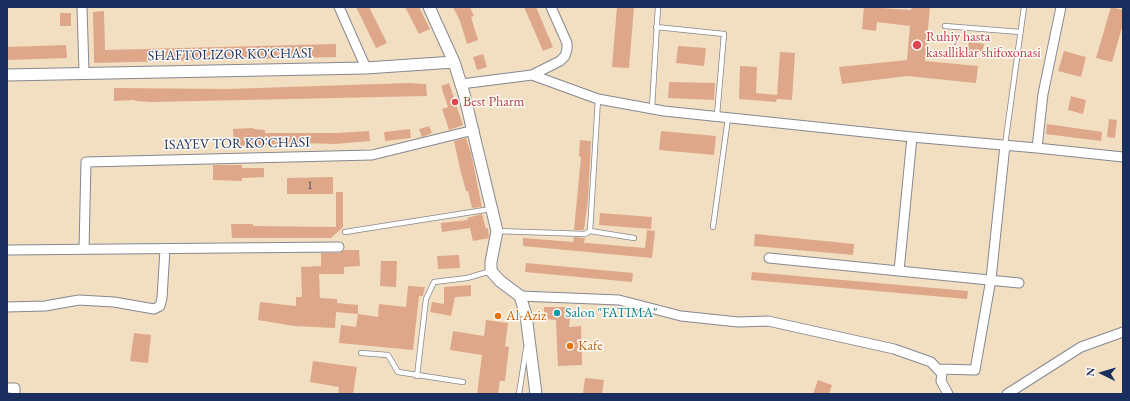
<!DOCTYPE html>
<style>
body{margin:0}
#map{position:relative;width:1130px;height:401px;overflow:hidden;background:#f2dfc1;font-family:"EB Garamond",serif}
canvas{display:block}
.frame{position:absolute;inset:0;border:8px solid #1b2f5e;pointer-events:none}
.north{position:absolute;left:1082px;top:353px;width:40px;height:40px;-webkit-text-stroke:3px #fdfcf7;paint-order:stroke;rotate:275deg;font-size:11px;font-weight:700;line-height:16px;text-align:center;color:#1b2f5e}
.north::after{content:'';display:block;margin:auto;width:14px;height:18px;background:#1b2f5e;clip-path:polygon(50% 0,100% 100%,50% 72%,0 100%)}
</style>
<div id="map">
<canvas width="1130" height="401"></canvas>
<div class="frame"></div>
<div class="north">N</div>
</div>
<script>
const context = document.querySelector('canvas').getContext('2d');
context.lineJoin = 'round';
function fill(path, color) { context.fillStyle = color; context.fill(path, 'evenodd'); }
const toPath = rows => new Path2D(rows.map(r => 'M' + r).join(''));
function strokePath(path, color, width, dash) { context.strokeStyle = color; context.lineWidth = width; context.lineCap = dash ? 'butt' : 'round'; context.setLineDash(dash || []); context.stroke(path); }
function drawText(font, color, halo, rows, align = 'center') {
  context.font = font + ' "EB Garamond",serif'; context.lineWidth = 3; context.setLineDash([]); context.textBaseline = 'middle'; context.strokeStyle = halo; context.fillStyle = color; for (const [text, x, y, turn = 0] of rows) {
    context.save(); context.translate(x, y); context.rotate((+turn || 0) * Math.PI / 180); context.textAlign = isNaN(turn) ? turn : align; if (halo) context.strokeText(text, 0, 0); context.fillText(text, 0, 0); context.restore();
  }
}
const building = toPath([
 [356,7,369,7,387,43,376,48],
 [405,7,419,7,430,29,419,34],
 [453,7,470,7,474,16,471,17,478,40,467,44,460,21],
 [524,7,536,7,553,47,543,51],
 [617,7,634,7,629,68,612,67],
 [864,7,911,10,912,7,930,7,925,61,978,66,976,83,907,76,842,84,839,67,907,60,910,26,877,22,876,31,862,29],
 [1111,7,1123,10,1123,24,1112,62,1096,58],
 [104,11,105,50,336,44,336,57,94,63,93,12],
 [60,13,71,13,71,26,60,26],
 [969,41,984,44,982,53,967,50],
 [66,45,67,58,7,60,7,47],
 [678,46,706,48,704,66,676,63],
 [1064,51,1086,57,1081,77,1058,71],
 [780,52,795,53,792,100,777,99,776,102,739,99,740,66,757,67,756,93,777,95],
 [483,54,487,67,477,70,473,57],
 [669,82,715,83,714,100,668,98],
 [408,83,426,84,427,96,152,102,135,101,135,100,114,101,114,88,228,89],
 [449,83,463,125,449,130,442,109,448,107,441,86],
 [1071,96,1086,100,1083,114,1068,110],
 [1109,119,1117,120,1115,138,1107,137],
 [1047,124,1102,132,1101,141,1046,134],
 [429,126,432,133,422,137,419,129],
 [253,128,254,129,265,130,265,133,337,133,369,131,370,141,335,144,302,143,234,146,233,129],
 [410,129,411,138,385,141,384,132],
 [661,131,716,136,714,155,659,150],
 [466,138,471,153,482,207,472,208,468,191,466,191,460,169,454,141],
 [580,140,591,141,588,199,584,230,574,230,581,157,579,156],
 [213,165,242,165,242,168,264,168,264,177,242,178,242,181,213,180],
 [333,177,333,194,287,194,287,178],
 [336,192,343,192,343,227,331,238,232,238,231,224,253,224,253,226,336,227],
 [600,213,652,217,651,229,599,225],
 [482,214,486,229,488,228,489,238,473,241,470,228,442,232,441,223,468,220,467,218],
 [647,230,655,231,652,258,523,246,523,238,573,242,574,237,585,238,584,243,587,243,645,248],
 [755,234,854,244,853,255,754,246],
 [344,250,359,250,360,266,344,267,344,274,319,274,320,298,337,299,337,303,358,305,358,314,336,312,335,328,294,326,258,320,260,302,296,306,296,297,302,297,301,267,321,266,321,253,339,253],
 [459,255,460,268,438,269,437,256],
 [381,261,397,261,396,287,380,286],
 [526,263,633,273,632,282,525,272],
 [752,272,968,291,967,299,751,280],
 [471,285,471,296,455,297,451,316,430,312,432,302,444,304,444,287],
 [408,286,425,287,423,296,419,296,413,350,339,343,341,325,356,327,358,314,378,317,379,304,406,307],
 [544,307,571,307,569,327,581,326,582,365,558,366,556,320,544,319],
 [486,320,508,323,505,346,509,347,505,381,500,381,498,394,477,394,482,355,450,350,453,331,484,336],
 [134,333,151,335,148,363,130,361],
 [313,361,357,367,353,394,338,394,339,387,310,382],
 [585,378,604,380,602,394,583,394],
 [818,380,832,385,829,394,813,394]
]);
const service = toPath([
 [945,26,1020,32],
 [656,27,724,34,717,115],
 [598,99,590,231,634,238],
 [652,108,658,7],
 [1005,145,1024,7],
 [713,227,728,118],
 [497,231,585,234,590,231],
 [345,232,491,209],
 [361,353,388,355,398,372,463,382],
 [417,376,426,299,434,282,467,278,491,271],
 [519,394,526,349]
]);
const minor = toPath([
 [82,7,84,72],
 [339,7,366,68],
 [532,75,560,61,565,56,567,49,567,43,551,7],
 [461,84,532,75,598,99,664,111,912,137,1037,148,1123,157],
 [1037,148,1043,94,1061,7],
 [84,249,86,162,372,155,474,130],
 [7,250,339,247],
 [769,258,1019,283],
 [899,271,912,137],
 [520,296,619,300,681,316,738,322,768,321,894,349,931,362,942,374,941,381,948,394],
 [7,307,45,306,79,300,114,302,154,309,160,306,162,298,165,249],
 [939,369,975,370,991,279,1005,145],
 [7,388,15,388,15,394],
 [1007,394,1081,347,1123,332]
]);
const tertiary = toPath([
 [429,7,454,62,464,94,497,231,491,262,491,271,500,281,520,296,526,315,536,394],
 [7,75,366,68,454,62]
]);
const markers = [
 [917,45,5,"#e0444e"],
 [455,102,4,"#e0444e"],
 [557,313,4,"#0f9aa8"],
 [498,316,4,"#e8710a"],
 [570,346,4,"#e8710a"]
];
const numberNames = [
 ["1",310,186]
];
const healthNames = [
 ["Ruhiy hasta",926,37],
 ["kasalliklar shifoxonasi",926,53],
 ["Best Pharm",463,102]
];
const streetNames = [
 ["SHAFTOLIZOR KO'CHASI",230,55,-1],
 ["ISAYEV TOR KO'CHASI",237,144,-1]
];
const cultureNames = [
 ["Salon \"FATIMA\"",565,313]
];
const foodNames = [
 ["Al-Aziz",506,316],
 ["Kafe",578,346]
];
fill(building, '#dfa789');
strokePath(service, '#868790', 6);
strokePath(minor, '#868790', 11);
strokePath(tertiary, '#868790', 13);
strokePath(service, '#fff', 4.5);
strokePath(minor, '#fff', 9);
strokePath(tertiary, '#fff', 11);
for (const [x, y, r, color] of markers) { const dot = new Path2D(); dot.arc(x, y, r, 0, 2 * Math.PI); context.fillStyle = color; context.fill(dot); strokePath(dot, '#fdfcf7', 1.5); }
drawText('12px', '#4c4d69', null, numberNames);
drawText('14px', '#be3a42', '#fdfcf7', healthNames, 'left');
drawText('14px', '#1b2f5e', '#fdfcf7', streetNames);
drawText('14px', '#0d838f', '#fdfcf7', cultureNames, 'left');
drawText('14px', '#c56008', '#fdfcf7', foodNames, 'left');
</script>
